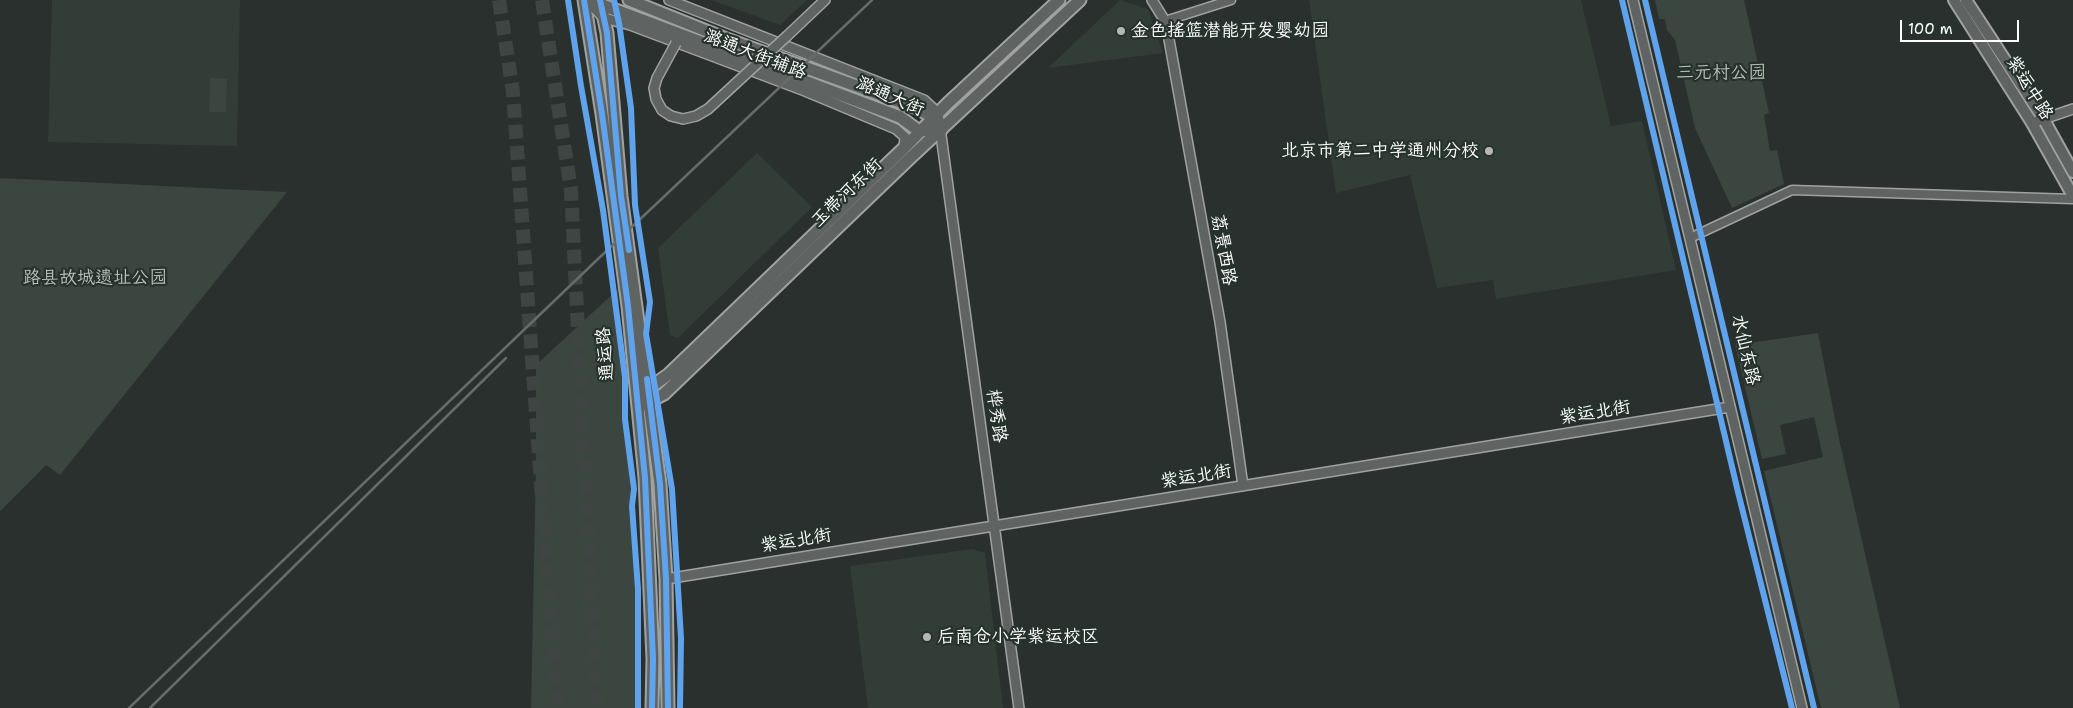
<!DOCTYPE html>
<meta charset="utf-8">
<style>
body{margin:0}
#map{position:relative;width:2073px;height:708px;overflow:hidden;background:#29302d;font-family:"Shantell Sans",sans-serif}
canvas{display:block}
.scale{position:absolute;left:1900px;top:20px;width:119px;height:22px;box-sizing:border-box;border:2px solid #fff;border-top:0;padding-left:6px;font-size:15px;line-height:18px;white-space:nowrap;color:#fff;-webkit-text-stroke:4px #26332d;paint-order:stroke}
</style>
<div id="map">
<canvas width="2073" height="708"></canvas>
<div class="scale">100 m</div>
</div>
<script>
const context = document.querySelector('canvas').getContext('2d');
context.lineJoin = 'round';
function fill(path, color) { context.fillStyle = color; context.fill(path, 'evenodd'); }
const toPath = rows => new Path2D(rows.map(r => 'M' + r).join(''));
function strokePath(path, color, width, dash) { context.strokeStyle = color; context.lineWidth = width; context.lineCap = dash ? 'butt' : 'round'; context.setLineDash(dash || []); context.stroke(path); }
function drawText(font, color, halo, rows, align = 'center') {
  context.font = font + ' "Shantell Sans","LXGW WenKai TC",sans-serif'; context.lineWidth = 4.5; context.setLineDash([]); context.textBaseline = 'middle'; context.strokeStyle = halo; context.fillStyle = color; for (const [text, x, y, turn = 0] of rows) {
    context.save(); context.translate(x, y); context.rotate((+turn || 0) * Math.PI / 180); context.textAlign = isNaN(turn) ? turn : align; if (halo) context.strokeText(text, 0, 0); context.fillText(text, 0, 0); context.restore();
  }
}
const built = toPath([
 [52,0,240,0,237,146,48,142],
 [711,0,807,0,780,25],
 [1120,0,1148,9,1163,53,1048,68],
 [1309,0,1581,0,1611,126,1642,121,1676,270,1496,299,1493,280,1437,288,1410,175,1336,193],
 [757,153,812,207,678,338,670,335,658,248],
 [972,549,985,553,1003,708,868,708,850,566]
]);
const green = toPath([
 [1655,0,1744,0,1769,113,1764,115,1770,151,1777,150,1784,184,1732,208,1695,128,1675,40,1667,30,1665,19,1659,19],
 [210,78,227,79,226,112,209,112],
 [0,178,287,192,60,475,46,465,0,511],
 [618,289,638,611,637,708,531,708,536,464,536,365],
 [1818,333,1839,439,1900,708,1821,708,1764,471,1823,457,1814,417,1780,425,1786,454,1762,459,1735,345]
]);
const motorwayTunnel = toPath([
 [499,0,513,92,557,708],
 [542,0,571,190,597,708]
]);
const minor = toPath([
 [1165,21,1231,0],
 [1690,238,1792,190,2073,199]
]);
const tertiary = toPath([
 [586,0,604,18,630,25,805,91,896,129,905,137,904,148],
 [669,0,924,100,938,113,1019,708],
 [1152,0,1165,21,1168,34,1220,322,1243,486],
 [1633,0,1802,708],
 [787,36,825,0],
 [2032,123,2073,109],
 [666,579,1730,407]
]);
const secondary = toPath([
 [1954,0,2032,123,2073,196],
 [1966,0,2043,118,2073,172]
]);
const primary = toPath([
 [584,0,602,114,628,306,645,478,653,659,652,708],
 [589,0,900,117,919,131,942,129,934,118,917,108,724,38,629,0],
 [600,0,607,33,621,196,660,484,666,579,668,708],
 [644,392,669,374,904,148,948,103,1059,0],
 [643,405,664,394,910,158,1080,0]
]);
const rail = toPath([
 [129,708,599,258,872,0],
 [150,708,506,358]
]);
const tertiaryBridge = toPath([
 [676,43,657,78,654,88,656,99,662,110,671,116,683,119,696,116,708,109,787,36]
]);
const cycleway = toPath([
 [568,0,581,86,603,210,625,377,625,419,634,489,632,506,638,589,638,708],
 [584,0,602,114,628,306,645,478,653,659,652,708],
 [600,0,607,33,621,196,629,250],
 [614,0,619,23,631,108,635,205,650,302,646,334,672,489,681,638,680,708],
 [1622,0,1738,492,1792,708],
 [1645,0,1814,708],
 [647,379,660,484,666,579,668,708]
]);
const markers = [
 [1121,31,5,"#b4b7b6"],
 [1489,151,5,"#b4b7b6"],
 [927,637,5,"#b4b7b6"]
];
const poiNames = [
 ["金色摇篮潜能开发婴幼园",1131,31],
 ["北京市第二中学通州分校",1479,151,"right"],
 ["后南仓小学紫运校区",937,637]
];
const streetNames = [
 ["潞通大街辅路",755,55,21],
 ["紫运中路",2029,88,58],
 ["潞通大街",890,97,24],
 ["玉带河东街",847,193,-44],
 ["荔景西路",1223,250,80],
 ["水仙东路",1745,350,77],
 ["通运路",606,354,-95],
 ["紫运北街",1595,413,-9],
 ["桦秀路",996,416,82],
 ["紫运北街",1196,477,-9],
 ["紫运北街",796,541,-9]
];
const parkNames = [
 ["三元村公园",1721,73],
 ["路县故城遗址公园",95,278]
];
fill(built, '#323d38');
fill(green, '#3b4641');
strokePath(motorwayTunnel, '#3e4542', 14, [14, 7]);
strokePath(minor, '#9fa2a0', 11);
strokePath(tertiary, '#9fa2a0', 12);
strokePath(secondary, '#9fa2a0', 14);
strokePath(primary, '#9fa2a0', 15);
strokePath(minor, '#5f6362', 8);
strokePath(tertiary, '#5f6362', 9);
strokePath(secondary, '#5f6362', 10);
strokePath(primary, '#5f6362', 11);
strokePath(rail, '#686c69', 2.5);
strokePath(tertiaryBridge, '#9fa2a0', 12, []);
strokePath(tertiaryBridge, '#5f6362', 9);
strokePath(cycleway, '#60a3ed', 6);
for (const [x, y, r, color] of markers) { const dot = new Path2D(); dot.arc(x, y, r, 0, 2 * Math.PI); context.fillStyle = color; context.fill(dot); strokePath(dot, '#26332d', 2); }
drawText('18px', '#fff', '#26332d', poiNames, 'left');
drawText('18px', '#fff', '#26332d', streetNames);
drawText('18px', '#bbbfbe', '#26332d', parkNames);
</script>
